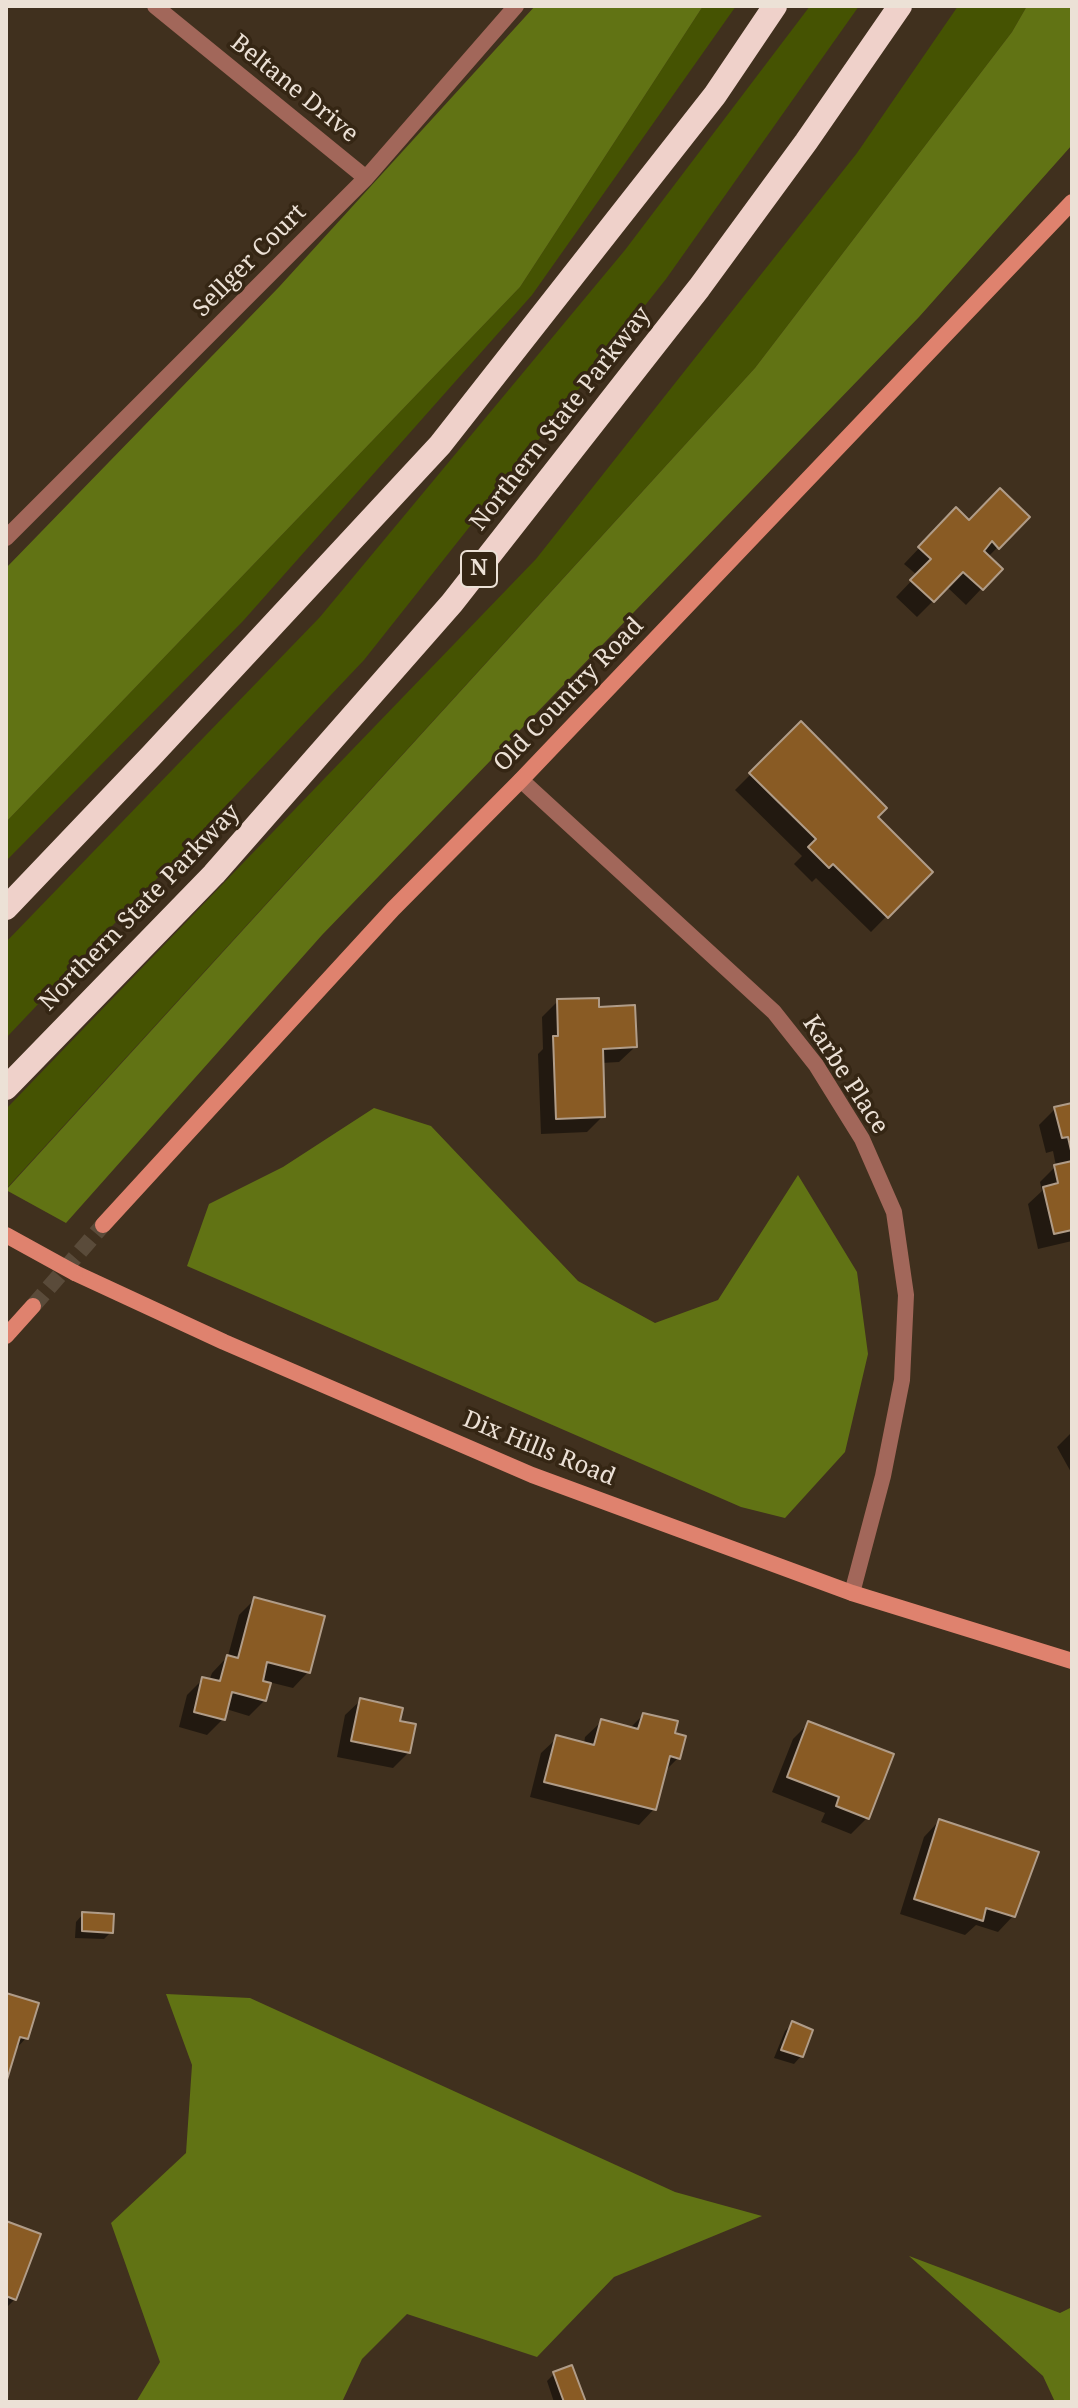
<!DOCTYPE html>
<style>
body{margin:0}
#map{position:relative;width:1078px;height:2408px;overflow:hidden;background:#40301e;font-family:"Noto Serif",serif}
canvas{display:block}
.frame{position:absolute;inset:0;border:8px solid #ece1d6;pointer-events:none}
</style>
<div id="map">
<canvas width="1078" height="2408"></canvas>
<div class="frame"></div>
</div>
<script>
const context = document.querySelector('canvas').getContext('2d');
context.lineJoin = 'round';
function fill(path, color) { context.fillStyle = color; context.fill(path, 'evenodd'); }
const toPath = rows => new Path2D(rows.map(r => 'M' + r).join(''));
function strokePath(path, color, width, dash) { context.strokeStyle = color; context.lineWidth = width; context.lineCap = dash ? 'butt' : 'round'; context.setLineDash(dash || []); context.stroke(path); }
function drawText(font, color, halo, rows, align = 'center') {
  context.font = font + ' "Noto Serif",serif'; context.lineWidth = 7; context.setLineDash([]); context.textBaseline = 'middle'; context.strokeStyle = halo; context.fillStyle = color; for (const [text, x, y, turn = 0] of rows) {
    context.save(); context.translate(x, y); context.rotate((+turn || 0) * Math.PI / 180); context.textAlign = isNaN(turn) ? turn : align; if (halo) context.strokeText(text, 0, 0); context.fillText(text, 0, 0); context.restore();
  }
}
const green = toPath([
 [703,6,736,6,532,295,243,621,6,861,6,822,520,287],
 [810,6,859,6,666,279,364,660,6,1038,6,942,320,617,625,250],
 [958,6,1027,6,1012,32,755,368,6,1189,6,1109,536,559,857,153]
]);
const forest = toPath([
 [535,6,703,6,520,287,6,822,6,568,279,287],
 [1027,6,1072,6,1072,145,919,317,322,935,66,1223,6,1190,755,368,1012,32],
 [374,1108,431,1126,578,1281,655,1323,718,1300,798,1175,857,1272,868,1354,845,1452,785,1518,741,1507,187,1266,209,1204,283,1167],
 [166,1994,250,1998,675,2192,762,2216,614,2277,537,2357,407,2314,362,2359,342,2402,136,2402,160,2362,111,2223,186,2153,192,2065],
 [909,2256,1060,2313,1072,2307,1072,2402,1055,2402,1043,2376]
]);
const shadow = toPath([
 [1027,517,988,557,1000,569,966,605,947,587,917,617,896,597,917,575,904,564,940,526],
 [801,724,875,817,930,872,871,932,816,878,812,882,794,864,802,856,735,790],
 [558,1001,597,1010,635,1047,619,1062,601,1063,603,1116,587,1132,541,1134,538,1054,543,1049,542,1017],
 [1072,1105,1072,1241,1038,1249,1028,1204,1042,1191,1040,1182,1056,1166,1053,1151,1046,1153,1039,1125,1055,1109],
 [1072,1432,1072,1474,1057,1447],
 [255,1599,308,1672,293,1688,269,1682,265,1700,249,1716,226,1709,223,1719,207,1735,179,1727,187,1695,203,1679,209,1681,212,1673,228,1656,239,1615],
 [361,1700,398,1722,409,1752,393,1768,337,1757,345,1715],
 [643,1715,678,1758,664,1772,654,1809,639,1825,530,1797,541,1753,557,1738,584,1744,585,1737,601,1722,629,1729],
 [809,1723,867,1818,851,1834,821,1822,825,1813,772,1792,793,1739],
 [939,1821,1013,1916,998,1932,976,1925,965,1935,900,1914,924,1837],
 [83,1914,111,1932,104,1939,75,1938,76,1922],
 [6,1995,26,2038,14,2051,6,2076],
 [792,2024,801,2056,794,2064,774,2058,785,2031],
 [6,2223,15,2299,6,2308],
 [554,2374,584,2402,554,2402,547,2381]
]);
const building = toPath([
 [1000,488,1030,517,999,549,992,541,984,551,1003,569,983,590,963,572,934,602,910,580,931,559,918,547,956,507,969,520,1000,488],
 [801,721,887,808,878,817,933,872,888,918,833,864,829,868,808,847,816,839,749,773,801,721],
 [599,998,599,1007,635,1005,637,1047,603,1049,605,1117,556,1119,553,1036,558,1036,557,999,599,998],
 [1072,1103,1072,1155,1068,1137,1062,1138,1054,1107,1072,1103],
 [1072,1161,1072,1230,1054,1234,1043,1187,1058,1183,1054,1165,1072,1161],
 [254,1597,325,1616,310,1673,267,1662,263,1681,271,1683,266,1701,232,1692,225,1720,194,1712,202,1677,220,1681,227,1655,238,1658,254,1597],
 [360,1698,403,1708,400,1721,416,1724,410,1753,351,1741,360,1698],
 [643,1713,678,1721,675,1733,686,1736,680,1759,670,1756,656,1810,544,1782,556,1735,594,1745,601,1719,638,1729,643,1713],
 [808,1721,894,1754,869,1819,836,1806,839,1797,787,1777,808,1721],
 [939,1819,1039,1852,1015,1917,986,1908,983,1921,914,1899,939,1819],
 [82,1912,114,1914,113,1933,82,1931,82,1912],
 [6,1993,39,2003,28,2039,20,2037,6,2083,6,1993],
 [792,2021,813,2030,803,2057,781,2050,792,2021],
 [6,2221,41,2234,16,2300,6,2296,6,2221],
 [572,2365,586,2402,564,2402,553,2372,572,2365]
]);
const secondaryTunnel = toPath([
 [33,1306,103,1225]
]);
const street = toPath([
 [155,6,366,178],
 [6,538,366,178,516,6],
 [521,780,774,1012,816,1065,862,1139,894,1212,906,1295,902,1380,883,1476,852,1593]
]);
const secondary = toPath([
 [103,1225,393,909,521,780,1072,202],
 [75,1273,224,1342,532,1475,852,1593,1072,1661],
 [6,1336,33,1306]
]);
const highway = toPath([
 [6,908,151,756,440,445,715,95,775,6],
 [6,1088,214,874,452,603,699,288,806,142,900,6]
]);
const secondaryBridge = toPath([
 [6,1235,75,1273]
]);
const shields = [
 [479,569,36]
];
const shieldNames = [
 ["N",479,569]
];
const streetNames = [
 ["Beltane Drive",294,89,39],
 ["Sellger Court",250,261,-45],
 ["Northern State Parkway",561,419,-52],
 ["Old Country Road",569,695,-46],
 ["Northern State Parkway",140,908,-46],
 ["Karbe Place",845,1075,57],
 ["Dix Hills Road",539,1449,22]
];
fill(green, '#455302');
fill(forest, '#617314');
fill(shadow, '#0007');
fill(building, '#895b24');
strokePath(building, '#b09c88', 2);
strokePath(secondaryTunnel, '#5a4b3a', 16, [16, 8]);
strokePath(street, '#a2675a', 16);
strokePath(secondary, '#df826e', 16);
strokePath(highway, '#efd1ca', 24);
strokePath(secondaryBridge, '#df826e', 16);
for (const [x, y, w] of shields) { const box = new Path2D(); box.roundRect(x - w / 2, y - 18, w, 36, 6); context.fillStyle = '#352614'; context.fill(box); strokePath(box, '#ece1d6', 2); }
drawText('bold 22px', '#ece1d6', null, shieldNames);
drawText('24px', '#ece1d6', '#352614', streetNames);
</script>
